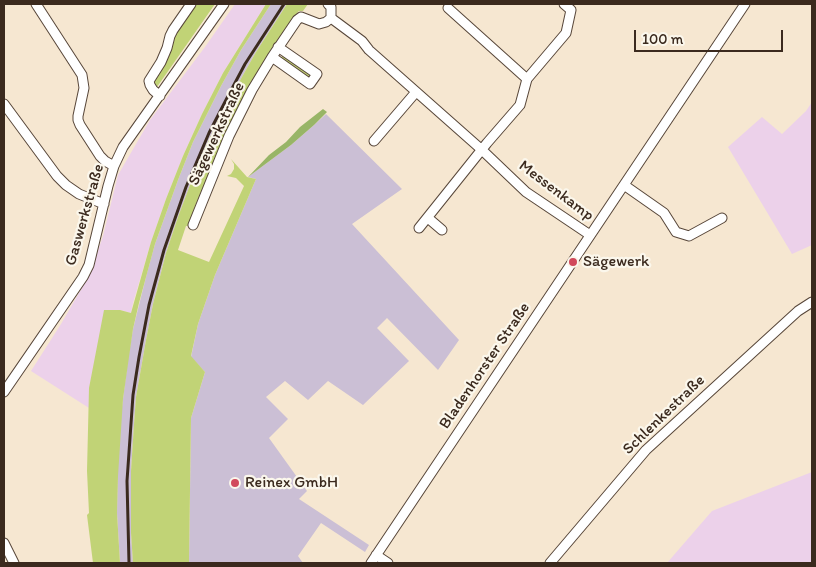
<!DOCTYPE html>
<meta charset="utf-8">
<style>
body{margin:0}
#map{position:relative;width:816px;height:567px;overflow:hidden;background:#f6e7d1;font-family:Itim,sans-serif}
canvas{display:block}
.frame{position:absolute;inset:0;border:5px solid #3b2a1e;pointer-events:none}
.scale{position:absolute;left:634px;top:30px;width:149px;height:22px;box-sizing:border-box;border:2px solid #3b2a1e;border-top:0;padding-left:6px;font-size:15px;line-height:18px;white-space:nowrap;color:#3b2a1e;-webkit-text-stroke:4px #fbf7ec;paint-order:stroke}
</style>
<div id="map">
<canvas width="816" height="567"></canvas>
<div class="frame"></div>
<div class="scale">100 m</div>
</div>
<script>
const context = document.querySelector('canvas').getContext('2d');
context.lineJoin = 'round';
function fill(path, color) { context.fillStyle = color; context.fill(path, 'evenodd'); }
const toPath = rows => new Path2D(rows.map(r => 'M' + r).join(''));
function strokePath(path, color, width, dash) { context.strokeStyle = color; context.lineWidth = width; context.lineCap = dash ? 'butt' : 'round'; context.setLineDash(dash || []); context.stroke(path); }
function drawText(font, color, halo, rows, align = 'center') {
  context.font = font + ' Itim,sans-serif'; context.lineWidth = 4.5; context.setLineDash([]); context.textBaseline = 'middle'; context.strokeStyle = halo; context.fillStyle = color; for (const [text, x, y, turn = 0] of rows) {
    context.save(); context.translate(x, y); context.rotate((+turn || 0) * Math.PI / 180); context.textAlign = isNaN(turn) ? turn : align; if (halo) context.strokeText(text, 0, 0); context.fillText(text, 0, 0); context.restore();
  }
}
const built = toPath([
 [235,4,266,4,223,73,202,114,183,156,166,199,151,242,133,303,131,313,120,310,90,383,89,408,31,371,61,324,90,274,103,236,118,175,150,120,205,47],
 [812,102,812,245,792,254,728,147,762,117,782,134,806,111],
 [812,472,812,563,667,563,712,511]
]);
const industrial = toPath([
 [271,4,287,4,256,52,220,116,199,161,178,217,166,253,153,304,146,340,136,397,134,424,131,471,131,533,133,563,120,563,117,513,118,453,120,423,128,359,133,329,147,273,155,244,178,180,193,142,221,86,241,50],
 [326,114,402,189,352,224,459,340,438,370,387,318,377,328,409,361,363,405,328,381,308,400,285,381,266,397,288,419,269,438,307,491,299,499,369,545,365,552,321,523,298,556,303,563,189,563,191,418,205,372,191,357,198,324,215,275,256,179,248,177,291,145,314,125]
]);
const green = toPath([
 [194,4,215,4,157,87,156,87,153,79,171,39],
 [266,4,271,4,241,50,221,86,193,142,178,180,155,244,139,303,133,329,123,399,118,476,117,513,120,563,93,563,87,515,89,513,87,471,89,388,104,310,120,310,131,313,151,242,166,199,183,156,202,114,223,73],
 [287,4,308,4,303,11,299,11,297,13,274,47,223,140,195,206,188,226,186,226,178,250,209,262,244,186,236,178,227,176,231,174,234,169,234,164,231,159,247,177,256,179,215,275,198,324,191,356,205,372,191,418,189,563,133,563,131,533,131,471,134,424,136,397,146,340,153,304,166,253,178,217,199,161,220,116,256,52],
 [283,55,312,75,309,79,281,58]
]);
const forest = toPath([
 [323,109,327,112,314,125,291,145,248,177,269,155,286,142,300,127]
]);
const minor = toPath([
 [36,4,82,75,84,88,78,116,78,120,80,125,100,156,105,161,114,166],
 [448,8,527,79],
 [331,18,362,41,369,50,482,150,526,192,590,235],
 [272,57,310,84,317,74,278,47],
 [160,96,153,90,150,85,149,81,161,62,167,48,170,36,173,30,191,4],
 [4,104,57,176,66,185,79,194,104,204],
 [374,141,416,92],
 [624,185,664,213,676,232,689,236,722,218],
 [428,218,442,230],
 [193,225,229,136,252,90,272,57,297,20,301,17,319,24,326,22,331,18,331,7,328,4],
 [419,228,487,143,520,105,527,79,566,33,571,10,564,4],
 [4,392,83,277,89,265,108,186,114,166,123,147,224,4],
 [4,543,14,563],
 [376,555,388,563],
 [371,563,745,4],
 [550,563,646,450,798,311,812,302]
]);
const rail = toPath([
 [129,563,127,481,133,395,139,357,149,305,164,250,186,187,209,133,227,98,245,64,284,4]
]);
const markers = [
 [573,262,5,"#d1495b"],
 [235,483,5,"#d1495b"]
];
const streetNames = [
 ["Sägewerkstraße",217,134,-65],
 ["Messenkamp",556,191,37],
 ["Gaswerkstraße",85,215,-74],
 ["Bladenhorster Straße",485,366,-56],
 ["Schlenkestraße",664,415,-44]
];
const poiNames = [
 ["Sägewerk",583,262],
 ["Reinex GmbH",245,483]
];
fill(built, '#ecd1ea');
fill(industrial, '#cbbfd5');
fill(green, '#c1d376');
fill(forest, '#98b567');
strokePath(minor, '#574639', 11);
strokePath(minor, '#fff', 9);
strokePath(rail, '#3b2a1e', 3);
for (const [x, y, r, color] of markers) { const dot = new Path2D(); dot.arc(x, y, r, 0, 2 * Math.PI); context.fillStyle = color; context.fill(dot); strokePath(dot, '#fbf7ec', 2); }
drawText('16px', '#3b2a1e', '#fbf7ec', streetNames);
drawText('16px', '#3b2a1e', '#fbf7ec', poiNames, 'left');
</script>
